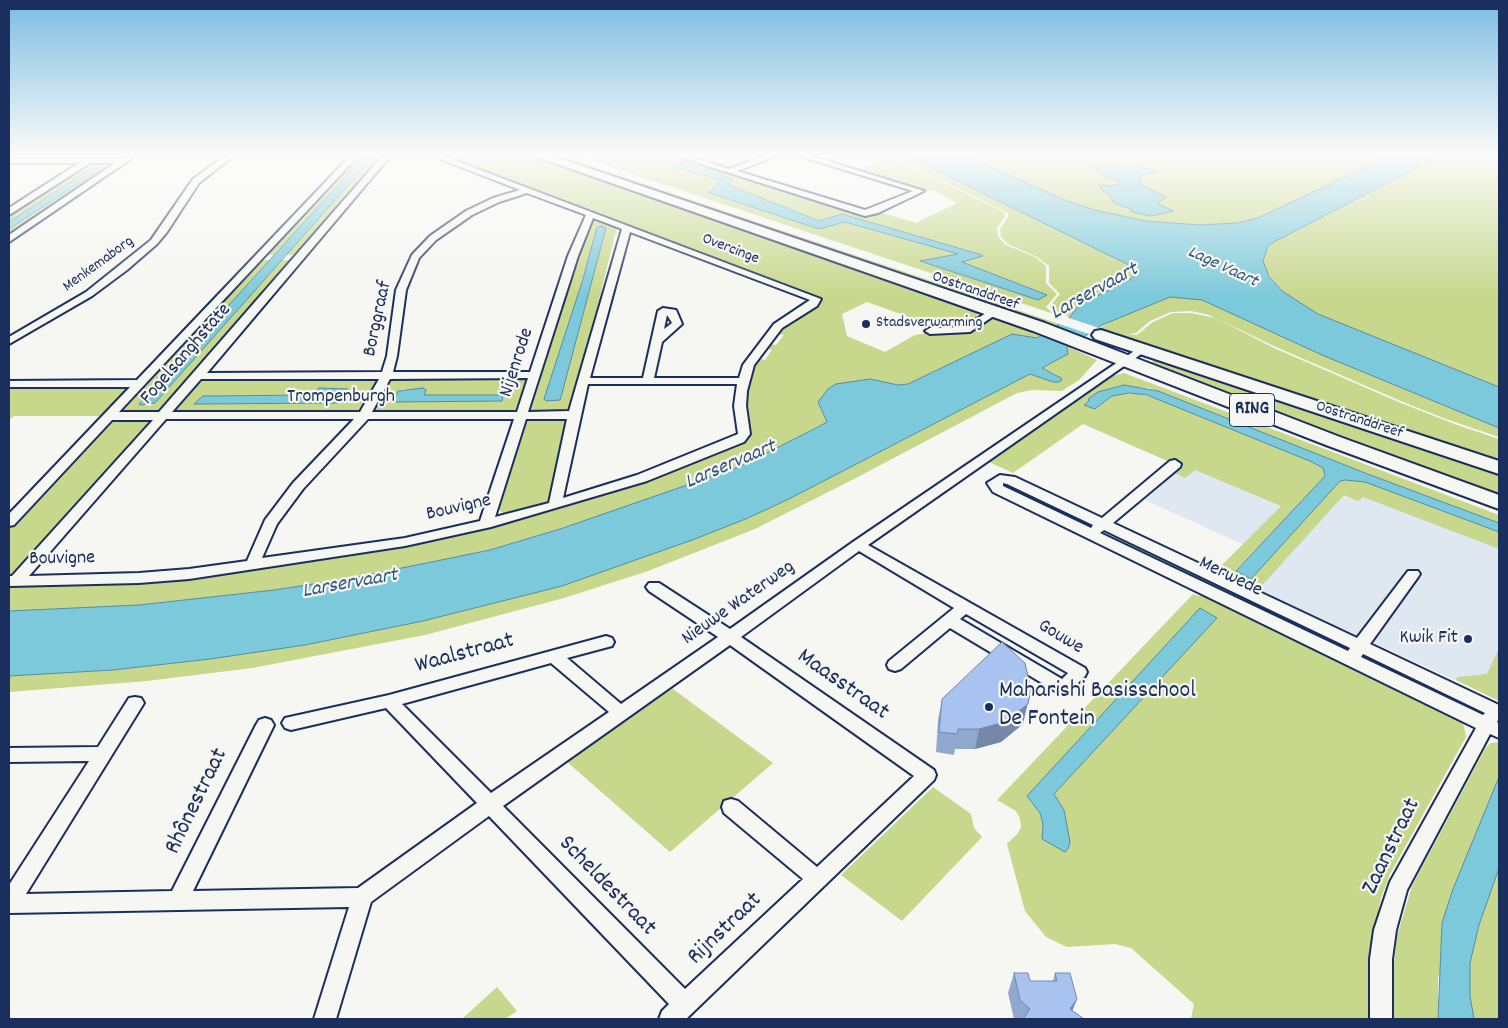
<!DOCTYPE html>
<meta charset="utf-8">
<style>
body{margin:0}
#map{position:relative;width:1508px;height:1028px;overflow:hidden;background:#f6f6f2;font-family:Dekko,sans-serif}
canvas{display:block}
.frame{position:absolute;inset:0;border:10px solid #1b2f5e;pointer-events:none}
</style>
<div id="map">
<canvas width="1508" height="1028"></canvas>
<div class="frame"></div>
</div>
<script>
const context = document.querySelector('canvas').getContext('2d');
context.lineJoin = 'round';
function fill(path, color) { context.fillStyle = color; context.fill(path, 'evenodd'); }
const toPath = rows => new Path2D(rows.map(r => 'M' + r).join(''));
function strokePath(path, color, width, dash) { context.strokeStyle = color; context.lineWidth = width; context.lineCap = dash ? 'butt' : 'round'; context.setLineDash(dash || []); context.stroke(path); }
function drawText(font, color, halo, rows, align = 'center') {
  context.font = font + ' Dekko,sans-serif'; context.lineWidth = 4.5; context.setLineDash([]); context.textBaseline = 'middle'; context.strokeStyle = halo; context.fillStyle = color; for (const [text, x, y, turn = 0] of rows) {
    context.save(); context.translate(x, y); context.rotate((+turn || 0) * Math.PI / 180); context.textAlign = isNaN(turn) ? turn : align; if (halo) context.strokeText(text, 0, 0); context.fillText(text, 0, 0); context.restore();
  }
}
const built = toPath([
 [1185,464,1299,512,1329,480,1499,543,1499,700,1236,580,1262,553,1145,500]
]);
const green = toPath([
 [359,154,366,154,274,255,264,255],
 [376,154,385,154,298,255,285,255],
 [440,154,526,154,977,310,978,314,975,318,959,328,933,329,923,322,867,302,842,314,847,336,885,352,915,335,933,332,968,332,992,318,1000,318,1045,334,1037,338,1012,334,908,384,898,385,870,379,820,409,826,415,827,422,739,467,636,505,490,550,353,578,274,590,139,605,9,611,9,586,117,583,202,576,316,561,384,551,449,536,549,512,599,497,670,471,749,437,745,394,757,358,765,360,772,350,764,348,767,343,776,345,784,335,776,334,824,299],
 [543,154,555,154,1059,324,1053,328],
 [572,154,668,154,866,215,879,212,916,223,957,203,933,190,920,193,925,190,848,167,861,169,877,162,863,154,885,154,1004,212,1005,217,997,228,998,237,1006,245,1035,257,1046,266,1046,283,1057,294,1046,307,1054,314],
 [679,163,733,179,729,185,819,221,842,214,982,255,961,262,1047,295,1038,300,920,261,958,254,845,222,819,229,709,192,721,180,671,166],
 [888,154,903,154,981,192,1127,264,1134,275,1131,279,1079,305,1070,317,1054,312,1050,306,1060,294,1049,283,1049,266,1037,257,1008,244,1001,237,1000,229,1008,217,1008,213],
 [962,154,1393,154,1258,218,1237,223,1200,225,1146,221,1094,210,1067,201],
 [1443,154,1499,154,1499,387,1318,314,1282,291,1265,269,1263,261,1265,253,1274,242],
 [88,166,111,167,9,236,9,229,99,169,90,169,9,222,9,217],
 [591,217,617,227,572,409,563,412,537,412,530,409],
 [597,227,606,229,561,397,559,400,546,401,544,399,583,279],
 [260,260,270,260,139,404,149,406,155,403,281,260,294,260,160,412,121,413,118,411],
 [1170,297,1202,300,1322,355,1499,428,1499,437,1446,419,1403,402,1276,347,1209,315,1191,311,1171,312,1150,321,1136,333,1130,334,1120,334,1099,328,1121,316],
 [1173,313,1191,313,1215,318,1274,348,1401,403,1457,425,1499,439,1499,464,1108,333,1137,335,1153,322],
 [1069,347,1097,360,1079,380,1062,391,1031,390,1017,393,854,479,755,529,648,571,564,598,425,635,252,668,147,681,9,692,9,676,113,670,210,659,305,645,423,621,562,586,748,518,789,499,1030,374,1056,374,1041,368,1067,354],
 [1156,359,1499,472,1499,497,1261,411,1147,366],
 [1124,373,1499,515,1499,523,1365,473,1149,388,1118,386,1094,395,1085,404,1096,409,1112,396,1121,394,1138,394,1156,398,1312,462,1323,468,1325,476,1236,570,1251,578,1340,481,1345,480,1365,482,1499,532,1499,549,1363,497,1358,501,1344,495,1257,591,1216,571,1281,506,1195,470,1185,478,1175,473,1181,467,1083,424,1013,473,987,461,1074,399,1112,376],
 [379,378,358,412,179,413,172,411,199,380,207,379],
 [313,395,338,403,195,404,203,396],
 [393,378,529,378,519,409,509,412,382,413,373,410,389,381],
 [403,389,424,395,503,395,502,401,394,401,398,391],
 [9,387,129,387,100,416,14,416,9,420],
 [535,418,570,418,550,502,504,514,498,509,526,421],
 [116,420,151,420,27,564,17,572,9,575,9,527,105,424],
 [1002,481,1087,522,1084,525,1001,487],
 [1116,535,1341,643,1341,646,1339,648,1111,539],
 [1193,594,1199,596,1202,594,1456,716,1464,726,1466,737,1390,874,1381,898,1370,954,1369,1019,1191,1019,1194,1004,1131,948,1115,944,1067,947,1046,937,1025,911,1007,844,1018,833,1021,827,1020,819,1016,811,997,800],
 [1216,617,1054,794,1064,810,1042,839,1043,824,1040,813,1027,796],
 [1499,648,1499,701,1456,680,1457,677,1487,674],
 [1374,659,1448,694,1448,697,1446,698,1371,663],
 [669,686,773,763,670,852,566,761],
 [1499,742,1499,777,1488,803,1438,978,1438,1019,1394,1019,1394,964,1397,936,1412,886,1486,747,1491,743],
 [933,787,971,814,974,828,982,837,902,921,841,875],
 [1499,868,1499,1019,1474,1019,1470,996,1470,963,1479,925],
 [497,987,517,1011,505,1019,462,1019]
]);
const water = toPath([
 [366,154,376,154,155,403,140,405,139,404,366,154],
 [903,154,962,154,1067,201,1094,210,1146,221,1200,225,1237,223,1258,218,1393,154,1443,154,1274,242,1268,247,1263,261,1269,276,1282,291,1318,314,1499,387,1499,428,1322,355,1202,300,1170,297,1102,325,1067,348,1068,354,1042,368,1061,378,1062,380,1059,382,1053,382,1030,374,789,499,748,518,695,539,562,586,423,621,305,645,210,659,113,670,9,676,9,611,139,605,274,590,353,578,490,550,563,528,739,467,816,428,827,422,818,402,828,389,836,384,870,379,898,385,908,384,1012,334,1037,338,1070,317,1079,305,1131,279,1134,275,1127,264,903,154],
 [681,162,733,179,729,185,819,221,842,214,982,255,983,256,962,262,1047,295,1038,300,920,261,958,254,845,222,819,229,709,193,721,180,671,166,681,162],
 [1093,165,1153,169,1154,172,1141,176,1140,184,1166,197,1159,202,1160,205,1174,211,1151,216,1132,212,1131,209,1114,203,1109,195,1102,190,1100,185,1110,186,1119,184,1119,181,1104,176,1093,165],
 [90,169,100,169,9,229,9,222,90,169],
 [601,226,606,228,561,397,560,400,546,401,544,399,583,279,597,227,601,226],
 [1124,385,1158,391,1365,473,1499,523,1499,532,1365,482,1345,480,1340,481,1251,579,1236,571,1325,476,1323,468,1312,462,1147,395,1129,393,1112,396,1095,409,1084,405,1088,402,1089,398,1098,392,1124,385],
 [319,388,348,389,338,403,194,404,203,396,313,395,319,388],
 [423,388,426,390,424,395,503,395,502,401,394,402,398,391,423,388],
 [1200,608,1217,618,1054,794,1064,810,1070,842,1068,849,1065,852,1042,839,1043,824,1040,813,1027,796,1200,608],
 [1499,777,1499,868,1479,925,1470,963,1470,996,1474,1019,1438,1019,1442,923,1453,889,1499,777]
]);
const pier = toPath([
 [1066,317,1102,329,1092,335,1056,323]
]);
const minor = toPath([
 [129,154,138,154,9,242,9,235,115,163,90,163,9,215,9,208,79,163,9,163,9,159,122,159,129,154],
 [227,154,236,154,199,183,167,232,157,244,127,270,92,296,9,344,9,337,86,292,151,240,193,179,227,154],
 [352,154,360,154,119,412,159,412,384,154,392,154,207,373,382,372,387,356,396,290,412,255,430,236,466,211,493,198,520,190,427,154,438,154,821,299,817,306,782,328,754,365,747,391,746,406,750,434,744,442,647,481,491,527,405,546,189,579,139,583,9,586,9,576,12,576,153,420,112,420,14,525,9,526,9,514,130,387,9,387,9,381,137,380,352,154],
 [527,193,586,215,568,256,530,372,393,372,397,356,406,290,419,258,436,240,472,215,499,202,527,193],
 [593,218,622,229,569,411,528,412,578,256,593,218],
 [630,232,810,300,774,324,743,365,739,378,654,378,662,342,682,324,676,310,663,308,658,311,643,378,590,378,630,232],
 [667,315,672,323,664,329,667,315],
 [528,378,517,412,372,412,390,379,528,378],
 [201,379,379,379,360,412,172,412,201,379],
 [588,384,737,384,734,406,738,434,637,475,563,498,588,384],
 [166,419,354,419,293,483,265,520,247,561,189,569,139,573,29,576,166,419],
 [368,419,514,419,480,521,405,538,262,558,277,524,303,489,368,419],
 [526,419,567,419,549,503,495,517,526,419],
 [670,154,682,154,729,169,770,154,782,154,737,171,865,210,913,191,793,154,805,154,924,191,878,213,865,216,670,154],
 [994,308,999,311,998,313,970,332,930,334,925,331,930,328,964,327,994,308],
 [1143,345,1147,346,1147,350,868,545,1085,668,1087,672,1085,676,1069,692,1063,694,1057,692,950,628,901,669,895,671,889,669,887,665,889,661,954,608,859,551,741,637,934,770,936,775,934,780,686,1019,659,1019,662,1011,669,1004,489,816,371,902,336,1019,314,1019,349,907,9,913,9,885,89,761,9,762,9,748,98,747,129,698,135,697,141,698,144,703,26,894,172,891,256,725,259,720,265,718,271,720,274,725,193,891,358,888,477,803,386,708,291,730,285,728,282,723,285,718,389,695,606,636,612,638,614,642,612,646,567,658,621,704,718,637,649,591,646,587,649,583,659,583,730,629,853,542,1143,345],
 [966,614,1068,673,1062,679,960,619,966,614],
 [730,645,914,776,817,867,738,801,731,799,724,801,722,807,724,813,803,879,685,989,503,806,730,645],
 [551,663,609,712,491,793,402,704,551,663],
 [1175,460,1181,464,1180,467,1113,523,1357,638,1408,571,1418,571,1420,574,1418,577,1370,644,1499,705,1499,718,1497,722,1499,723,1499,738,1490,734,1407,890,1396,930,1392,959,1392,1019,1370,1019,1370,959,1374,930,1390,882,1476,728,993,492,987,483,1000,475,1015,477,1102,518,1170,461,1175,460],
 [1003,483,1007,484,1093,525,1091,528,1003,486,1003,483],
 [1104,530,1350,648,1348,651,1100,533,1104,530],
 [1363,654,1485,713,1483,715,1361,657,1363,654]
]);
const primary = toPath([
 [529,154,547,154,1045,323,1340,437,1499,495,1499,509,1326,445,1033,331,529,154],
 [1101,330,1499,461,1499,474,1095,339,1092,335,1095,331,1101,330]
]);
const wall = toPath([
 [942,699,1023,724,1001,742,975,749,955,749,954,755,936,752,938,720],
 [1014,973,1030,981,1053,981,1055,973,1077,999,1072,1010,1084,1019,1014,1019,1008,993]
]);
const shadedWall = toPath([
 [1031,689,1023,724,1001,742,975,749,979,729],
 [1077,999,1069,1019,1070,1009]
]);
const building = toPath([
 [1002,642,1025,663,1031,689,1028,704,1005,722,979,729,958,729,957,734,939,732,942,699,1002,642],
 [1014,973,1028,973,1030,981,1057,981,1055,973,1070,973,1077,999,1070,1009,1084,1019,1023,1019,1030,1009,1020,1000,1014,973]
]);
const markers = [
 [866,324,5,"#1b2f5e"],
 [1468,639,5,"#1b2f5e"],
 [989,707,5,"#1b2f5e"]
];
const farStreetnames = [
 ["Overcinge",730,250,21],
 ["Menkemaborg",99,265,-36],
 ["Oostranddreef",975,292,19],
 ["Oostranddreef",1359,421,18]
];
const farPoinames = [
 ["Stadsverwarming",876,324]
];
const farWaternames = [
 ["Lage Vaart",1222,268,25]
];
const shields = [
 [1252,410,45]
];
const shieldNames = [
 ["RING",1252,410]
];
const streetNames = [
 ["Borggraaf",379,319,-78],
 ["Fogelsanghstate",187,355,-49],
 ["Nijenrode",518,363,-72],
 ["Trompenburgh",341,398],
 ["Bouvigne",459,509,-13],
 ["Bouvigne",62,560,-1],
 ["Merwede",1230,578,26],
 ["Nieuwe Waterweg",739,604,-35],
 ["Gouwe",1060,638,31]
];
const poiNames = [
 ["Kwik Fit",1458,639]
];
const waterNames = [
 ["Larservaart",1095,293,-29],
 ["Larservaart",731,466,-23],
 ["Larservaart",350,585,-10]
];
const nearStreetnames = [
 ["Waalstraat",465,655,-15],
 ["Maasstraat",842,686,35],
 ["Rhônestraat",198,802,-64],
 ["Zaanstraat",1393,847,-64],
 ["Scheldestraat",606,887,46],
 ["Rijnstraat",726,930,-44]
];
const nearPoinames = [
 ["Maharishi Basisschool",999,693],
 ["De Fontein",999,721]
];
fill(built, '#dfe7f1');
fill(green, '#c7d78b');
fill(water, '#7bc9da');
strokePath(water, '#558ba8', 1);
fill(pier, '#f6f6f2');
strokePath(minor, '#1b2f5e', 4);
strokePath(primary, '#1b2f5e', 4);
fill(minor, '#f6f6f2');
fill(primary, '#f6f6f2');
fill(wall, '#91a8ce');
fill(shadedWall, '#7688a8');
fill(building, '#a9c3f0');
strokePath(building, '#7688a8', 1);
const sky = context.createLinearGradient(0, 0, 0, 298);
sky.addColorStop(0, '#7cbce2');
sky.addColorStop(0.52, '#fbfbf9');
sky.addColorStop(1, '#fbfbf900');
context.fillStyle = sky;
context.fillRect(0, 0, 1508, 298);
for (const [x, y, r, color] of markers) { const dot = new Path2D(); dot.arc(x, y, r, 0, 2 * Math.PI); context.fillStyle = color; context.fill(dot); strokePath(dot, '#f6f6f2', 2); }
drawText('16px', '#1b2f5e', '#f6f6f2', farStreetnames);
drawText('16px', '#1b2f5e', '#f6f6f2', farPoinames, 'left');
drawText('italic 18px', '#33567d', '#f6f6f2', farWaternames);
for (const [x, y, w] of shields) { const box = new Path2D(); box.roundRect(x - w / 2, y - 16.5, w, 33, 4); context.fillStyle = '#f6f6f2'; context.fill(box); strokePath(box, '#1b2f5e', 1); }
drawText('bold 19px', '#1b2f5e', null, shieldNames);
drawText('20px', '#1b2f5e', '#f6f6f2', streetNames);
drawText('20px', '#1b2f5e', '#f6f6f2', poiNames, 'right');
drawText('italic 21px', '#33567d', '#f6f6f2', waterNames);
drawText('24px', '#1b2f5e', '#f6f6f2', nearStreetnames);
drawText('24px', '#1b2f5e', '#f6f6f2', nearPoinames, 'left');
</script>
